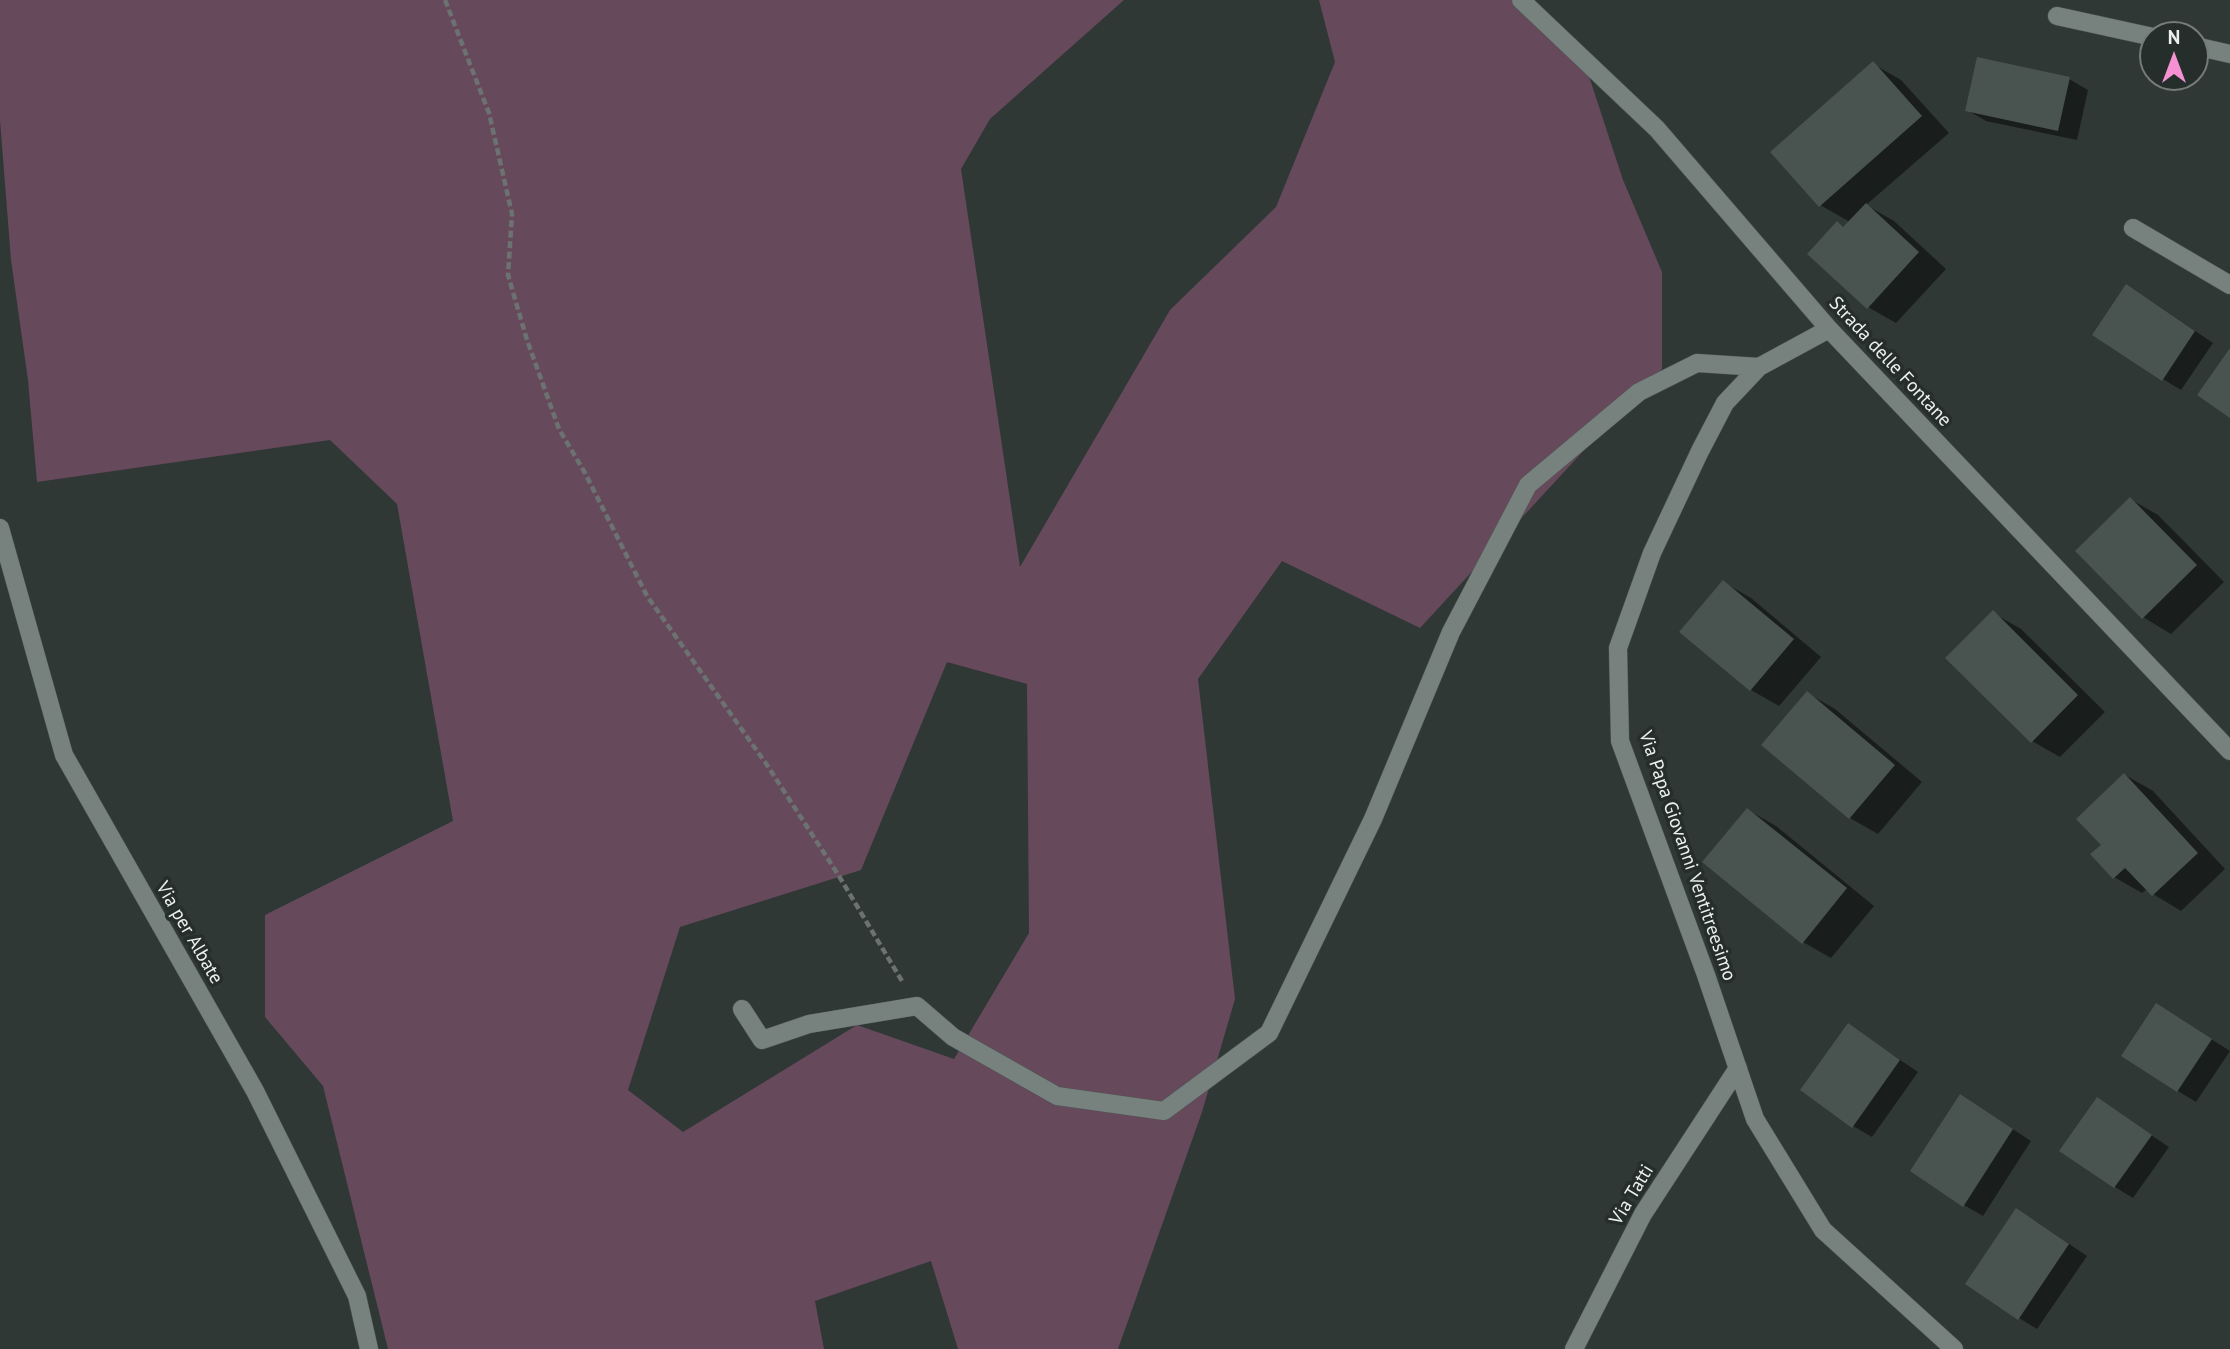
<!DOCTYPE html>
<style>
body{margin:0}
#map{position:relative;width:2230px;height:1349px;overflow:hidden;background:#2f3835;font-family:"PT Sans",sans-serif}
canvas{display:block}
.north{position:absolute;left:2139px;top:21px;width:70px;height:70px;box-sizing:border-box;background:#252e2b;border:2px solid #757c7a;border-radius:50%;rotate:0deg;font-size:19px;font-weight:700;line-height:28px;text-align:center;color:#ecf1f0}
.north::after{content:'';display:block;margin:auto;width:24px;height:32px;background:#f591d2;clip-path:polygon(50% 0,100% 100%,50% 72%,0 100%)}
</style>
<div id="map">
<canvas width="2230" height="1349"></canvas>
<div class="north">N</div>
</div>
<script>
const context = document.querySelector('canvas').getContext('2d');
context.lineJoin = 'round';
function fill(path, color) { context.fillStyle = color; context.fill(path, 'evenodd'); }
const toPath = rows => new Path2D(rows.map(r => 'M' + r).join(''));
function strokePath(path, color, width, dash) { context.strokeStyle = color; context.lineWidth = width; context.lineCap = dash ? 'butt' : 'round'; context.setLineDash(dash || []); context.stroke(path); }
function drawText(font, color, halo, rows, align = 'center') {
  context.font = font + ' "PT Sans",sans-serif'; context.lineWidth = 7; context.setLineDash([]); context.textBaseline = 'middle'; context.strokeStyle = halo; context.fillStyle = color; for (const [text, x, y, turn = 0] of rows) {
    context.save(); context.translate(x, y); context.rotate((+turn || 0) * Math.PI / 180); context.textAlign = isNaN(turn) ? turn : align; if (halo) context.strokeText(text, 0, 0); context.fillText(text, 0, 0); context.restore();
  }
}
const green = toPath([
 [0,0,1124,0,990,119,961,169,1020,567,1170,310,1276,207,1335,62,1319,0,1528,0,1583,58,1623,180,1662,272,1662,369,1588,446,1420,628,1282,561,1198,679,1235,999,1202,1112,1118,1349,958,1349,931,1261,815,1301,824,1349,388,1349,323,1086,265,1017,265,915,453,821,397,504,330,440,37,482,28,380,11,260,0,120],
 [947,662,1027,684,1029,933,954,1059,857,1025,683,1132,628,1090,680,927,861,870]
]);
const shadow = toPath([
 [1873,64,1901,80,1949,133,1866,205,1894,221,1946,269,1896,323,1868,307,1837,223,1845,228,1850,222,1820,205],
 [2069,79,2088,90,2077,140,1986,121,1967,110],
 [2145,297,2213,343,2181,390,2163,379],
 [2130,499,2158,515,2224,582,2171,634,2143,617],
 [1723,582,1751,598,1821,657,1779,706,1751,690,1682,631],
 [1993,613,2021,629,2105,712,2060,757,2032,741],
 [1807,693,1835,709,1922,782,1878,834,1850,818,1764,745],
 [2125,775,2153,791,2225,869,2181,911,2153,894,2147,889,2142,893,2114,877,2103,845],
 [1748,810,1776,826,1874,906,1831,958,1803,942],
 [2175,1016,2230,1051,2196,1102,2178,1091],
 [1849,1025,1918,1072,1872,1137,1853,1126],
 [2097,1099,2169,1147,2133,1198,2115,1187],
 [1979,1107,2031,1141,1983,1216,1964,1205],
 [2035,1221,2087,1256,2037,1329,2019,1318]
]);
const building = toPath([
 [1977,57,2070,77,2058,131,1965,111],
 [1873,61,1922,116,1819,207,1770,152],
 [1866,203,1919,252,1867,309,1807,254,1837,221,1843,227],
 [2126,284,2195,331,2162,381,2092,335],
 [2230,348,2230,418,2197,395],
 [2130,497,2197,565,2142,619,2075,551],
 [1723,580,1794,639,1750,691,1679,632],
 [1993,610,2078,695,2031,743,1945,658],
 [1807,691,1895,765,1849,819,1761,745],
 [2124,773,2198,853,2152,896,2125,868,2113,879,2090,854,2101,845,2076,819],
 [1747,808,1847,888,1802,944,1702,862],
 [2156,1003,2212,1039,2177,1092,2121,1056],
 [1848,1023,1900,1060,1852,1128,1800,1090],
 [1960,1094,2013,1129,1963,1207,1910,1171],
 [2097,1097,2152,1135,2114,1188,2059,1151],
 [2016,1208,2069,1244,2018,1320,1965,1284]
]);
const path = toPath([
 [445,0,489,113,512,214,508,275,527,340,559,429,585,473,647,596,767,765,839,876,902,981]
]);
const minor = toPath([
 [1521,0,1657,129,1829,329,2230,751],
 [2057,16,2153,37],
 [2195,46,2230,54],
 [2133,228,2230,285],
 [1829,329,1759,367,1725,403,1700,451,1652,553,1618,648,1620,741,1706,975,1755,1119,1823,1230,1954,1349],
 [0,528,64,755,255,1091,357,1296,369,1349],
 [742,1009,762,1040,809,1024,917,1006,953,1037,1057,1096,1164,1111,1269,1033,1373,819,1451,632,1528,485,1639,392,1697,363,1759,367],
 [1574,1349,1643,1214,1738,1068]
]);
const streetNames = [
 ["Strada delle Fontane",1890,362,47],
 ["Via Papa Giovanni Ventitreesimo",1687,856,71],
 ["Via per Albate",189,933,60],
 ["Via Tatti",1632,1195,-59]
];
fill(green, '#67495c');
fill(shadow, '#0007');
fill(building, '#495350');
strokePath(minor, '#4e5654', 19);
strokePath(path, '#6b7270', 4.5, [7, 3.5]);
strokePath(minor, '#77817e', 18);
drawText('19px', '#ecf1f0', '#252e2b', streetNames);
</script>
